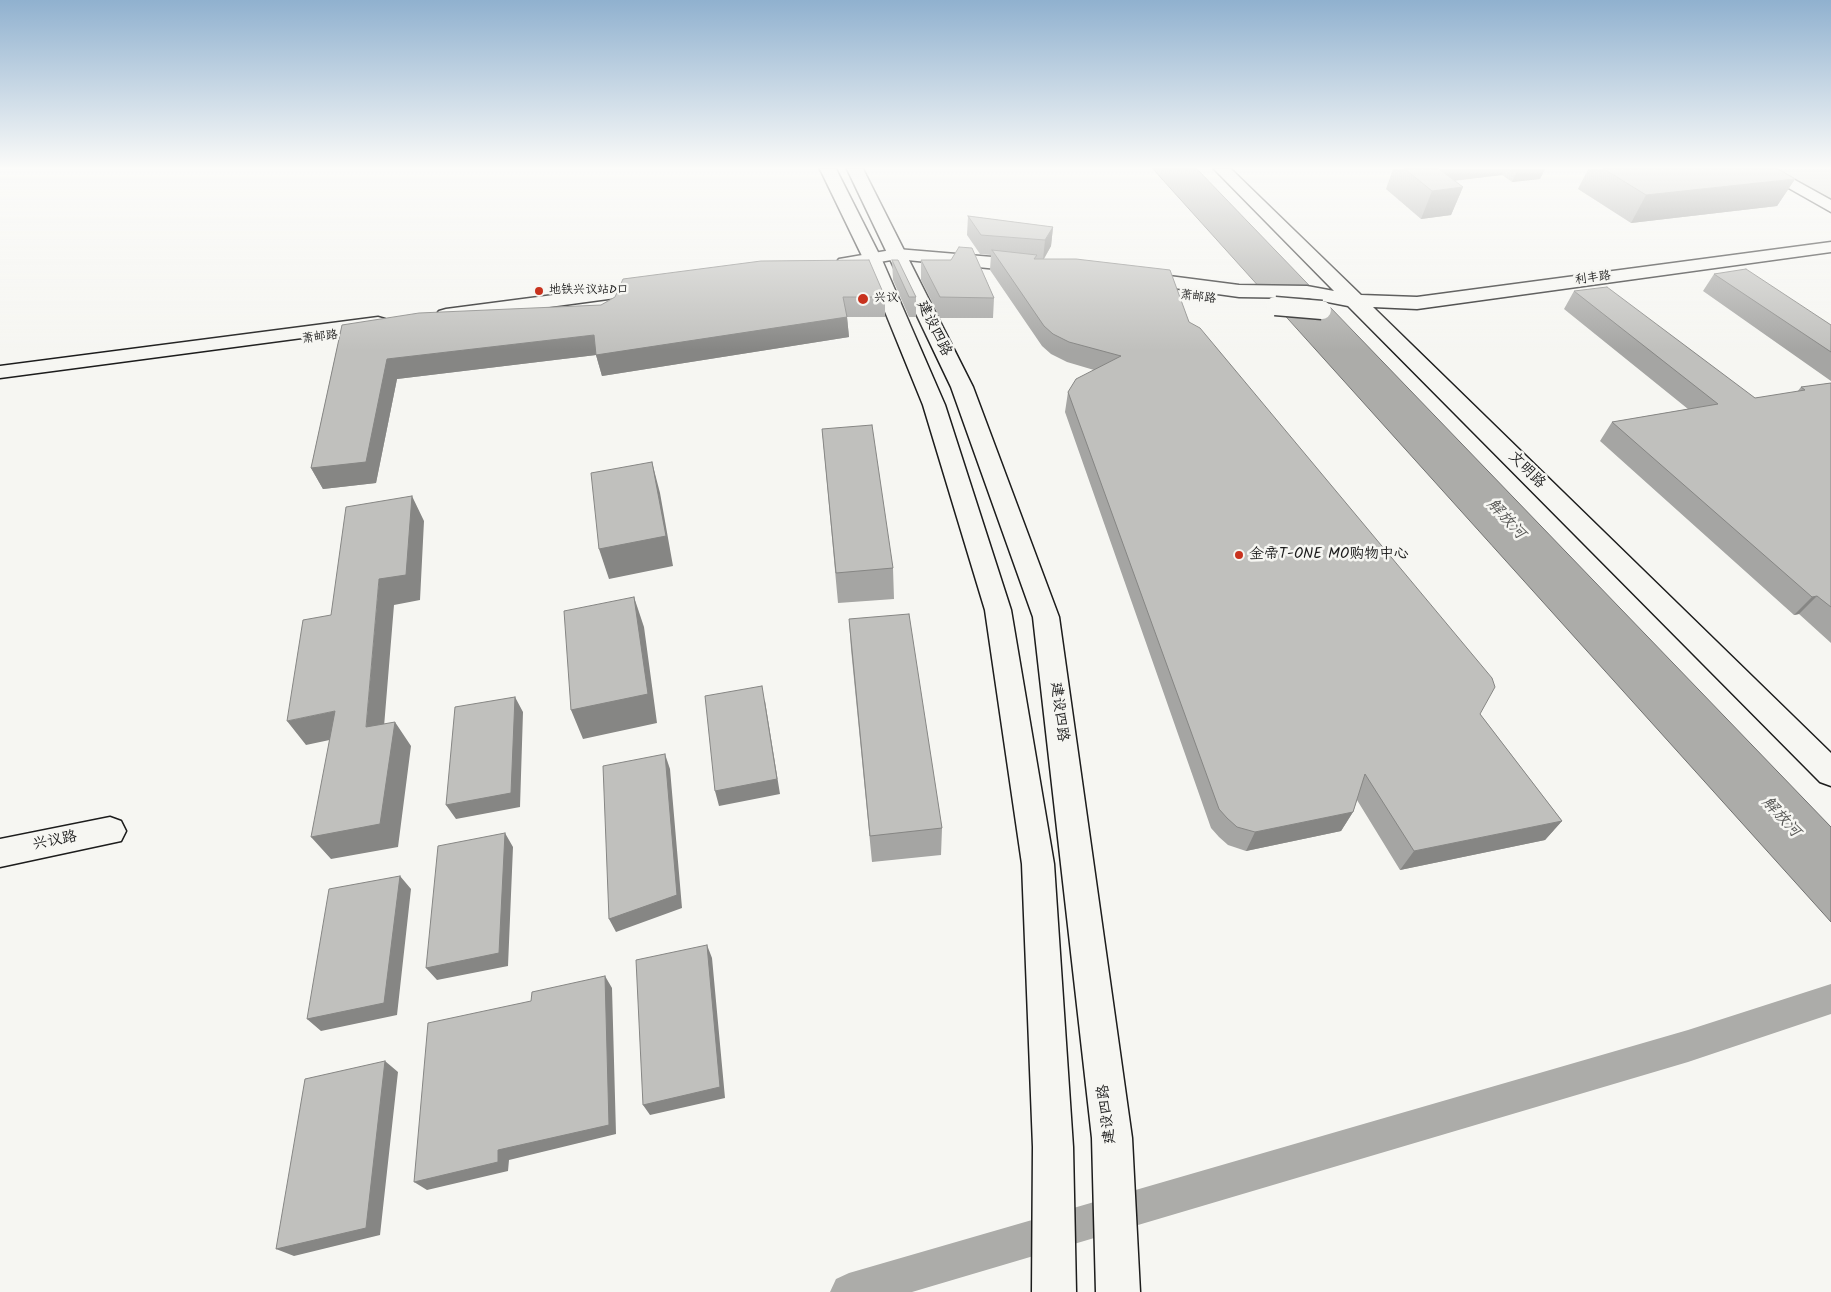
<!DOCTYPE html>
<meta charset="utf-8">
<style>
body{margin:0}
canvas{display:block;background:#f6f6f2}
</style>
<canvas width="1831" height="1292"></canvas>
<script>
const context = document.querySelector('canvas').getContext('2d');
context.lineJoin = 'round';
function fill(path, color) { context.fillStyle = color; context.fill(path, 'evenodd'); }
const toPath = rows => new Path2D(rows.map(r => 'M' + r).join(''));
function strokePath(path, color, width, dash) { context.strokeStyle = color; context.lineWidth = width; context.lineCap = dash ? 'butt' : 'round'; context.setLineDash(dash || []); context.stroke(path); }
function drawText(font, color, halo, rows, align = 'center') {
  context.font = font + ' Kalam,"LXGW WenKai TC",sans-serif'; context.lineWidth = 5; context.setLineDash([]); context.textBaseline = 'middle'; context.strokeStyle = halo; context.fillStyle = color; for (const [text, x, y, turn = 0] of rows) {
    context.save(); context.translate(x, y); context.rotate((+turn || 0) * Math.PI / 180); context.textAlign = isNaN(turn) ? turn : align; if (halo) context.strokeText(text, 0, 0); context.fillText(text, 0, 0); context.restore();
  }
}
const green = toPath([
 [1778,169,1831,169,1831,198]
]);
const water = toPath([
 [1153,169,1197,169,1831,827,1831,922,1153,169]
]);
const canal = toPath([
 [1831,984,1831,1014,1688,1062,912,1292,830,1292,836,1279,849,1273,1688,1030,1831,984]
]);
const minor = toPath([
 [1214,169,1231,169,1361,295,1417,297,1831,242,1831,252,1417,309,1373,307,1831,753,1831,786,1820,782,1348,306,1307,298,1239,297,1131,282,1129,278,1131,274,1138,272,1239,285,1307,286,1334,291,1214,169],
 [1755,169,1775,169,1831,200,1831,212,1755,169],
 [897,249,1028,260,1034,262,1037,266,1034,270,1028,272,897,259,845,268,839,267,836,263,839,259,845,258,897,249],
 [653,282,660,284,662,288,660,292,446,321,439,319,436,315,439,311,446,309,653,282],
 [378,317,385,319,388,323,385,327,0,378,0,366,378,317],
 [110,817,121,821,126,831,121,841,0,867,0,839,110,817]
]);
const major = toPath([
 [820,169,836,169,882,260,945,405,1011,610,1054,864,1073,1147,1076,1292,1032,1292,1033,1147,1022,864,985,610,923,405,864,260,820,169],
 [847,169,863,169,973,387,1059,617,1132,1138,1140,1292,1096,1292,1092,1138,1033,617,951,387,847,169]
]);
const minorBridge = toPath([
 [1275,306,1322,310]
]);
const wall = toPath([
 [1393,169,1545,169,1540,179,1512,182,1502,175,1454,181,1463,187,1451,215,1421,219,1386,189],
 [1588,169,1778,169,1795,179,1777,206,1631,223,1578,189],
 [968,216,1053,227,1051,246,1044,259,1189,322,1480,714,1562,821,1545,840,1400,870,1357,800,1353,812,1341,831,1246,851,1228,845,1219,837,1211,828,1065,412,1068,392,1094,370,1067,362,1051,354,1042,346,990,270,991,255,980,254,967,235],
 [892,260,916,297,916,317,909,317,893,280],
 [921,260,994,298,993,318,940,318,921,280],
 [1714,274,1831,325,1831,381,1703,291],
 [1574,291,1755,398,1797,392,1801,387,1831,383,1831,643,1799,614,1794,615,1600,441,1612,422,1688,409,1564,309],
 [615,297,885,297,885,317,847,317,849,337,602,376,596,355,397,379,376,483,323,489,311,468,342,325,601,305],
 [822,429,893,568,894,599,838,603],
 [849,619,942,828,941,855,872,862,851,649]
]);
const shadedWall = toPath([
 [1445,169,1505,169,1502,175,1440,182],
 [1518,169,1545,169,1540,179,1512,182],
 [1795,179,1777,206,1631,223,1646,195],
 [1463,187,1451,215,1421,219,1432,191],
 [1053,227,1051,246,1043,260,1045,240],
 [847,317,849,337,602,376,596,355,397,379,376,483,323,489,311,468,387,359,594,335],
 [652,462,660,493,673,566,609,579,599,549],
 [412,496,424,521,420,600,394,605,382,751,366,727,379,579],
 [1817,596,1799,614,1794,615,1812,597],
 [634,597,644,627,657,723,583,739,571,710],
 [515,697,523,712,520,807,456,819,446,805],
 [765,701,780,794,719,806,715,791],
 [335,711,353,735,306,745,287,721],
 [395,722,411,746,398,847,331,859,311,837],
 [665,754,670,769,682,908,616,932,609,919],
 [1353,812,1341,831,1246,851,1255,832],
 [1562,821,1545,840,1400,870,1414,851],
 [505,833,513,847,508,966,437,980,426,968],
 [400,876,411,889,397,1015,321,1031,307,1019],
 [707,945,712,958,725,1098,650,1115,643,1105],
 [605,976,612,988,616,1134,509,1160,508,1171,427,1190,414,1182,498,1150],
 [385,1061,398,1072,380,1235,294,1256,276,1249]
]);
const building = toPath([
 [1405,169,1439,169,1463,187,1432,191,1405,169],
 [1604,169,1778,169,1795,179,1646,195,1604,169],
 [968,216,1053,227,1045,240,981,235,968,216],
 [959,247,972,248,994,298,940,297,921,260,951,260,959,247],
 [992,250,1037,255,1034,259,1076,259,1170,270,1189,322,1200,328,1492,678,1495,687,1480,714,1562,821,1414,851,1365,774,1353,812,1255,832,1237,827,1227,818,1219,809,1068,392,1076,379,1121,356,1069,342,1053,334,1044,326,992,250],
 [869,260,885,297,843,297,847,317,596,355,594,335,387,359,366,462,311,468,342,325,419,313,601,305,615,297,623,279,761,261,869,260],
 [892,260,898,260,916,297,909,297,892,260],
 [1746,269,1831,325,1831,352,1714,274,1746,269],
 [1607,287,1755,398,1805,390,1801,387,1831,383,1831,607,1817,596,1812,597,1612,422,1718,404,1574,291,1607,287],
 [872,425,893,568,836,573,822,429,872,425],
 [652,462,666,536,599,549,591,473,652,462],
 [412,496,406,575,379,579,366,727,395,722,380,824,311,837,335,711,287,721,303,620,331,615,346,507,412,496],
 [634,597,648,694,571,710,564,611,634,597],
 [909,614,942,828,870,836,849,619,909,614],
 [762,686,777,779,715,791,705,696,762,686],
 [515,697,511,793,446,805,455,707,515,697],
 [665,754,677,895,609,919,603,766,665,754],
 [505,833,499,953,426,968,438,846,505,833],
 [400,876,384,1003,307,1019,329,889,400,876],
 [707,945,720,1087,643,1105,636,960,707,945],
 [605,976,609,1125,498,1150,498,1162,414,1182,428,1023,531,1001,532,992,605,976],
 [385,1061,366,1228,276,1249,305,1079,385,1061]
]);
const markers = [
 [539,291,5,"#c8321e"],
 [863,299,6,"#c8321e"],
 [1239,555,5,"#c8321e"]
];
const farStreetnames = [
 ["利丰路",1593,279,-8],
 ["萧邮路",1198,298,7],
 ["萧邮路",320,338,-7]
];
const farPoinames = [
 ["地铁兴议站D口",549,291],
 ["兴议",874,299]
];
const streetNames = [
 ["建设四路",933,329,64],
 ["文明路",1526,471,45],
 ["建设四路",1058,712,83],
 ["兴议路",55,842,-11],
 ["建设四路",1108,1114,-97]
];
const poiNames = [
 ["金帝T-ONE MO购物中心",1249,555]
];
const waterNames = [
 ["解放河",1505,520,47],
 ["解放河",1780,818,47]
];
fill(green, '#d6d6d2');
fill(water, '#acaca9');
strokePath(water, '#727271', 1);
fill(canal, '#acaca9');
strokePath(minor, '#1c1c1c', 3);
strokePath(major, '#1c1c1c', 3);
fill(minor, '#f6f6f2');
fill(major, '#f6f6f2');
strokePath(minorBridge, '#1c1c1c', 21, []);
strokePath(minorBridge, '#f6f6f2', 18);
fill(wall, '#a5a5a3');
fill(shadedWall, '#868684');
fill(building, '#c0c0bd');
strokePath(building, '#868684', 1);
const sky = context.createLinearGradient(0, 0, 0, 350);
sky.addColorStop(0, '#90b1cf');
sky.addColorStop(0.48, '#fbfbf9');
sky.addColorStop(1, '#fbfbf900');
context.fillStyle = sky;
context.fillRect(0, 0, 1831, 350);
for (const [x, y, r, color] of markers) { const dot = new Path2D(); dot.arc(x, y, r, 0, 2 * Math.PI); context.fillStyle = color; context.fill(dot); strokePath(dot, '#f6f6f2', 2); }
drawText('12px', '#1c1c1c', '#f6f6f2', farStreetnames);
drawText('12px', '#1c1c1c', '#f6f6f2', farPoinames, 'left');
drawText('15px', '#1c1c1c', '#f6f6f2', streetNames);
drawText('15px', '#1c1c1c', '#f6f6f2', poiNames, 'left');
drawText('italic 16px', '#565654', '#f6f6f2', waterNames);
</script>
